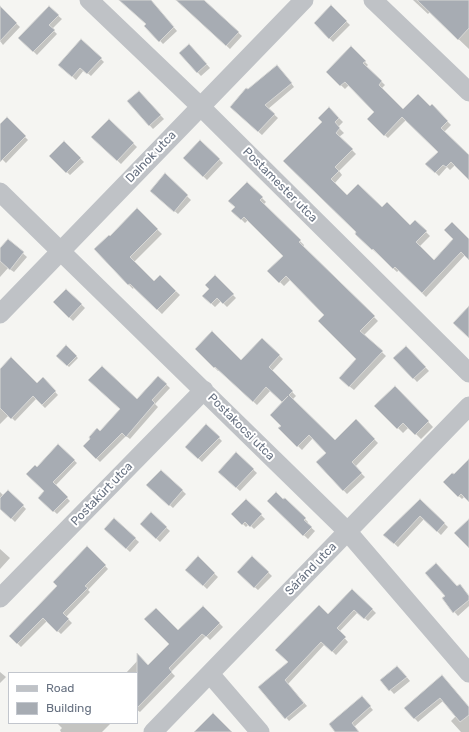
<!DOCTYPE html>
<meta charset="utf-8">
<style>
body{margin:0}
#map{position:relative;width:469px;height:732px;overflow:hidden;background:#f5f5f2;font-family:Rubik,sans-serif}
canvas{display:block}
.legend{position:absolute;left:8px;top:672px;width:130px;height:52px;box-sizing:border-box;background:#fff;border:1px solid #c2c6cd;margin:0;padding:5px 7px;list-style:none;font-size:12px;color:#677181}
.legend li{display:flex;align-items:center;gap:8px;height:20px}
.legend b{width:20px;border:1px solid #c2c6cd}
</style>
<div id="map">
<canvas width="469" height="732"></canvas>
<ul class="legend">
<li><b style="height:5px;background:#bfc2c6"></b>Road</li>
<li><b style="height:11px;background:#a7acb3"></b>Building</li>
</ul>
</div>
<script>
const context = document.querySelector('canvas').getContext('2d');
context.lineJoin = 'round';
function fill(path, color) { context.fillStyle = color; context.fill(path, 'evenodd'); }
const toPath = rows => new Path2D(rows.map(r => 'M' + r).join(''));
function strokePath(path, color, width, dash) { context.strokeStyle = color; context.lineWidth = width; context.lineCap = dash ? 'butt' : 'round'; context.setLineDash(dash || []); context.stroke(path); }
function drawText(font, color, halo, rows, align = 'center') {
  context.font = font + ' Rubik,sans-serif'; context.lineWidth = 4; context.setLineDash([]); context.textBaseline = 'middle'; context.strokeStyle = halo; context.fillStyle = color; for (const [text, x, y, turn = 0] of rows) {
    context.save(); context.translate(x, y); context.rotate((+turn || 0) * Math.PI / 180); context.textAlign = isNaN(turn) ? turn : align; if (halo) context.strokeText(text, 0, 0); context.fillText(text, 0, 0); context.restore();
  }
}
const shadow = toPath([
 [120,0,150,0,177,31,163,44,146,26,147,25],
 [177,0,191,0,211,8,242,36,230,49],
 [413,0,469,0,469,49,430,12,428,14],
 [331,7,350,25,333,42,315,23],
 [0,8,20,27,3,45,0,41],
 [49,8,62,19,52,29,57,34,37,55,20,38],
 [81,40,104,62,91,76,84,70,76,80,59,64],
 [351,48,368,65,366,67,385,85,381,89,403,111,430,107,432,106,451,125,444,132,469,157,469,179,455,165,450,170,447,167,439,176,427,164,439,152,406,120,388,138,368,119,375,112,349,85,345,89,327,72],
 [193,49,210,68,201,76,180,54],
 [281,70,294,87,268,109,278,118,262,135,234,110,248,91],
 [138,92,164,119,153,129,128,102],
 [329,108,343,122,338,127,344,133,339,137,356,154,339,171,342,175,334,184,347,196,382,208,410,226,415,221,430,236,419,247,434,261,454,239,469,240,469,259,465,255,426,297,399,270,397,272,360,238,358,232,285,161,324,122],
 [7,119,28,140,6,163,0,157,0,126],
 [109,120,137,147,121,164,92,137],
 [64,142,84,162,70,175,50,156],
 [200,142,223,163,207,180,185,158],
 [165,175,191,200,178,214,155,194],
 [247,183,266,202,263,205,304,245,303,247,378,321,364,335,386,356,354,390,344,382,358,359,326,315,290,280,284,286,269,271,284,256,248,220,245,223,233,211,236,207],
 [137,210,162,234,134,262,154,282,160,276,180,295,162,314,134,287,133,289,95,250,110,237],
 [8,240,27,257,14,272,8,268,0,277,0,249],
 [215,277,236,298,227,307,221,301,215,307,203,296,210,289],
 [66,290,85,308,73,321,54,302],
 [262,339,283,359,272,371,296,396,292,400,335,442,356,421,378,443,355,467,365,477,347,494,317,462,327,453,313,438,302,450,280,428,282,426,284,402,271,390,257,405,220,370,218,371,196,349,241,361],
 [66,347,78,358,69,367,58,356],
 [406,347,429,371,417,382,395,358],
 [0,370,37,385,43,379,58,395,45,408,36,399,15,421,9,415,0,424],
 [158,377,170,388,155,404,158,407,130,439,126,436,100,462,84,446,137,400],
 [395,387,433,427,421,439,409,427,403,433,376,406],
 [206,425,222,441,202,462,187,447],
 [58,446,77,463,55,486,70,501,57,514,40,498,46,491,37,468],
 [236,454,257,473,240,491,219,472],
 [469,460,469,500,465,496,462,499,444,482,454,476],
 [161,471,186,494,173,508,148,485],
 [8,491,26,509,15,522,0,507,0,492,4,496],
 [285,499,308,522,307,524,315,531,308,539,268,501,283,501],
 [246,500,265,519,254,529,249,524,246,527,233,514],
 [420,500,448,527,441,535,424,519,398,547,385,535],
 [151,514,170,531,160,542,141,524],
 [114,520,139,542,130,552,105,529],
 [87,547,108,569,88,590,90,592,66,617,72,623,61,634,47,621,21,647,10,636,59,586],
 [0,549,10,558,0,569],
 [252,557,272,576,258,590,238,572],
 [198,558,218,577,207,589,187,570],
 [457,587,469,596,469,606,458,616,443,599],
 [352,590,376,613,368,621,358,612,339,632,348,642,336,655,325,644,288,684,307,706,289,721,260,687,289,663],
 [203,607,223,627,210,640,206,636,171,672,175,676,140,712,137,710,137,673,126,673,140,658,148,666,170,644,178,632],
 [401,670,410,681,394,694,381,680],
 [0,672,6,677,0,683],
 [445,679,469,707,469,732,461,732,451,721,456,716,443,701,418,722,405,708],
 [362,698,373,710,354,727,359,732,336,732],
 [57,723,111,723,102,732,61,732,60,730,62,728]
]);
const building = toPath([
 [119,0,151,0,174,27,159,42,144,26,146,24,119,0],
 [176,0,204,0,239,32,226,46,176,0],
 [417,0,469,0,469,28,458,40,417,0],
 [331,5,347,21,329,39,314,23,331,5],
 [0,6,17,23,0,41,0,6],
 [49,6,59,15,49,25,55,30,33,52,18,38,49,6],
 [81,39,102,58,87,74,80,68,72,77,58,65,81,39],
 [189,44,207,64,197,73,179,53,189,44],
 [351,46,366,61,363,63,382,81,379,85,403,109,418,94,430,106,432,104,448,121,441,128,469,155,469,180,451,162,446,167,443,165,435,173,425,164,438,152,402,117,384,136,367,119,374,112,345,82,340,86,326,72,351,46],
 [277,65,292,83,265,105,275,114,258,132,230,107,246,88,248,89,277,65],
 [139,91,161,115,149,126,127,101,139,91],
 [329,107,339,118,335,122,340,128,336,133,353,149,335,167,339,171,331,179,347,195,358,184,382,207,387,202,410,225,415,220,427,231,416,242,434,260,453,239,444,230,452,222,469,239,469,260,461,252,422,293,395,267,393,269,373,249,372,250,355,234,356,232,283,161,322,122,318,118,329,107],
 [7,117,26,136,0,162,0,124,7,117],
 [109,119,134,143,117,161,91,137,109,119],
 [200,140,220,159,203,177,183,158,200,140],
 [64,141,81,158,66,173,49,156,64,141],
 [165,173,188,195,174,212,150,191,165,173],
 [247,182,263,197,260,200,301,240,299,242,375,316,360,331,383,351,349,387,339,378,356,359,318,321,324,315,286,276,279,283,267,271,283,256,244,217,241,220,231,211,235,207,228,201,247,182],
 [137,208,158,229,130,257,154,281,160,275,176,291,157,310,130,284,128,285,94,249,109,235,110,236,137,208],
 [8,239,24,252,10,270,0,261,0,248,8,239],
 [215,275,234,294,223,304,217,298,211,304,202,296,209,289,205,285,215,275],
 [66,289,82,304,69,318,53,302,66,289],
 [469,306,469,338,453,323,469,306],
 [212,331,241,360,262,338,280,355,269,367,293,391,289,395,335,440,356,419,375,439,352,462,362,473,343,491,316,462,326,453,309,435,297,447,278,428,281,426,270,415,288,396,282,402,266,387,253,402,215,367,214,368,195,349,212,331],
 [66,345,77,356,67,366,56,356,66,345],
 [406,346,426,367,413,379,393,358,406,346],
 [11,357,37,383,43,377,56,391,42,405,33,396,11,419,0,408,0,369,11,357],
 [102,366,137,399,158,376,167,384,152,400,155,403,126,437,122,433,96,459,83,446,90,439,89,437,97,428,100,431,120,409,88,380,102,366],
 [395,386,429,421,415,435,403,423,397,429,374,406,395,386],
 [206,424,220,437,198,459,185,447,206,424],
 [58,444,75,460,53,482,68,497,53,512,38,498,44,491,26,474,35,465,37,467,58,444],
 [236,452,254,469,236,488,218,472,236,452],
 [469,459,469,502,461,494,458,497,443,482,452,473,454,474,469,459],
 [161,470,183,490,169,506,146,485,161,470],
 [8,490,24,505,11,519,0,509,0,498,8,490],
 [276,492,283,499,285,498,306,518,304,520,312,527,303,536,267,501,276,492],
 [246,499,262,514,250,527,245,522,242,525,231,514,246,499],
 [420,499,445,523,437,532,420,516,394,544,383,535,420,499],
 [151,512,167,527,156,539,140,524,151,512],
 [114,518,136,538,126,549,104,529,114,518],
 [469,519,469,548,454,533,469,519],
 [87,546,106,565,85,586,88,588,63,613,69,619,57,632,43,618,17,644,9,636,57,586,53,582,87,546],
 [198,556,215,573,203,586,185,570,198,556],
 [252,556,269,572,254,588,237,572,252,556],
 [436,563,457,586,460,584,469,596,469,600,453,613,442,598,445,596,425,573,436,563],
 [352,589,373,609,364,619,354,610,337,628,346,637,332,652,321,642,285,680,304,703,285,719,258,687,288,662,275,650,319,605,328,614,352,589],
 [203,606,220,623,206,637,202,634,169,668,172,672,137,708,137,653,148,665,169,644,144,619,156,608,178,630,203,606],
 [397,666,407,677,389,691,380,680,397,666],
 [442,675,469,707,469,715,460,722,440,698,414,719,404,708,442,675],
 [362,696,371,706,352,723,359,732,335,732,329,724,362,696],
 [213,713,232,732,194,732,213,713]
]);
const minor = toPath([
 [89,0,200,106,469,373],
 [373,0,469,92],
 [0,192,347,531,469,673],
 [0,314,304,0],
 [0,598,204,390],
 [210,674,260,732],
 [153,732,469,406]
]);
const streetNames = [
 ["Dalnok utca",151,157,-46],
 ["Postamester utca",280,185,45],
 ["Postakocsi utca",241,427,45],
 ["Postakürt utca",102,494,-46],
 ["Sáránd utca",311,569,-46]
];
fill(shadow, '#0003');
fill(building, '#a7acb3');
strokePath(building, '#d7d7d5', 1);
strokePath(minor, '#bfc2c6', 19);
drawText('12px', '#677181', '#fff', streetNames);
</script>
